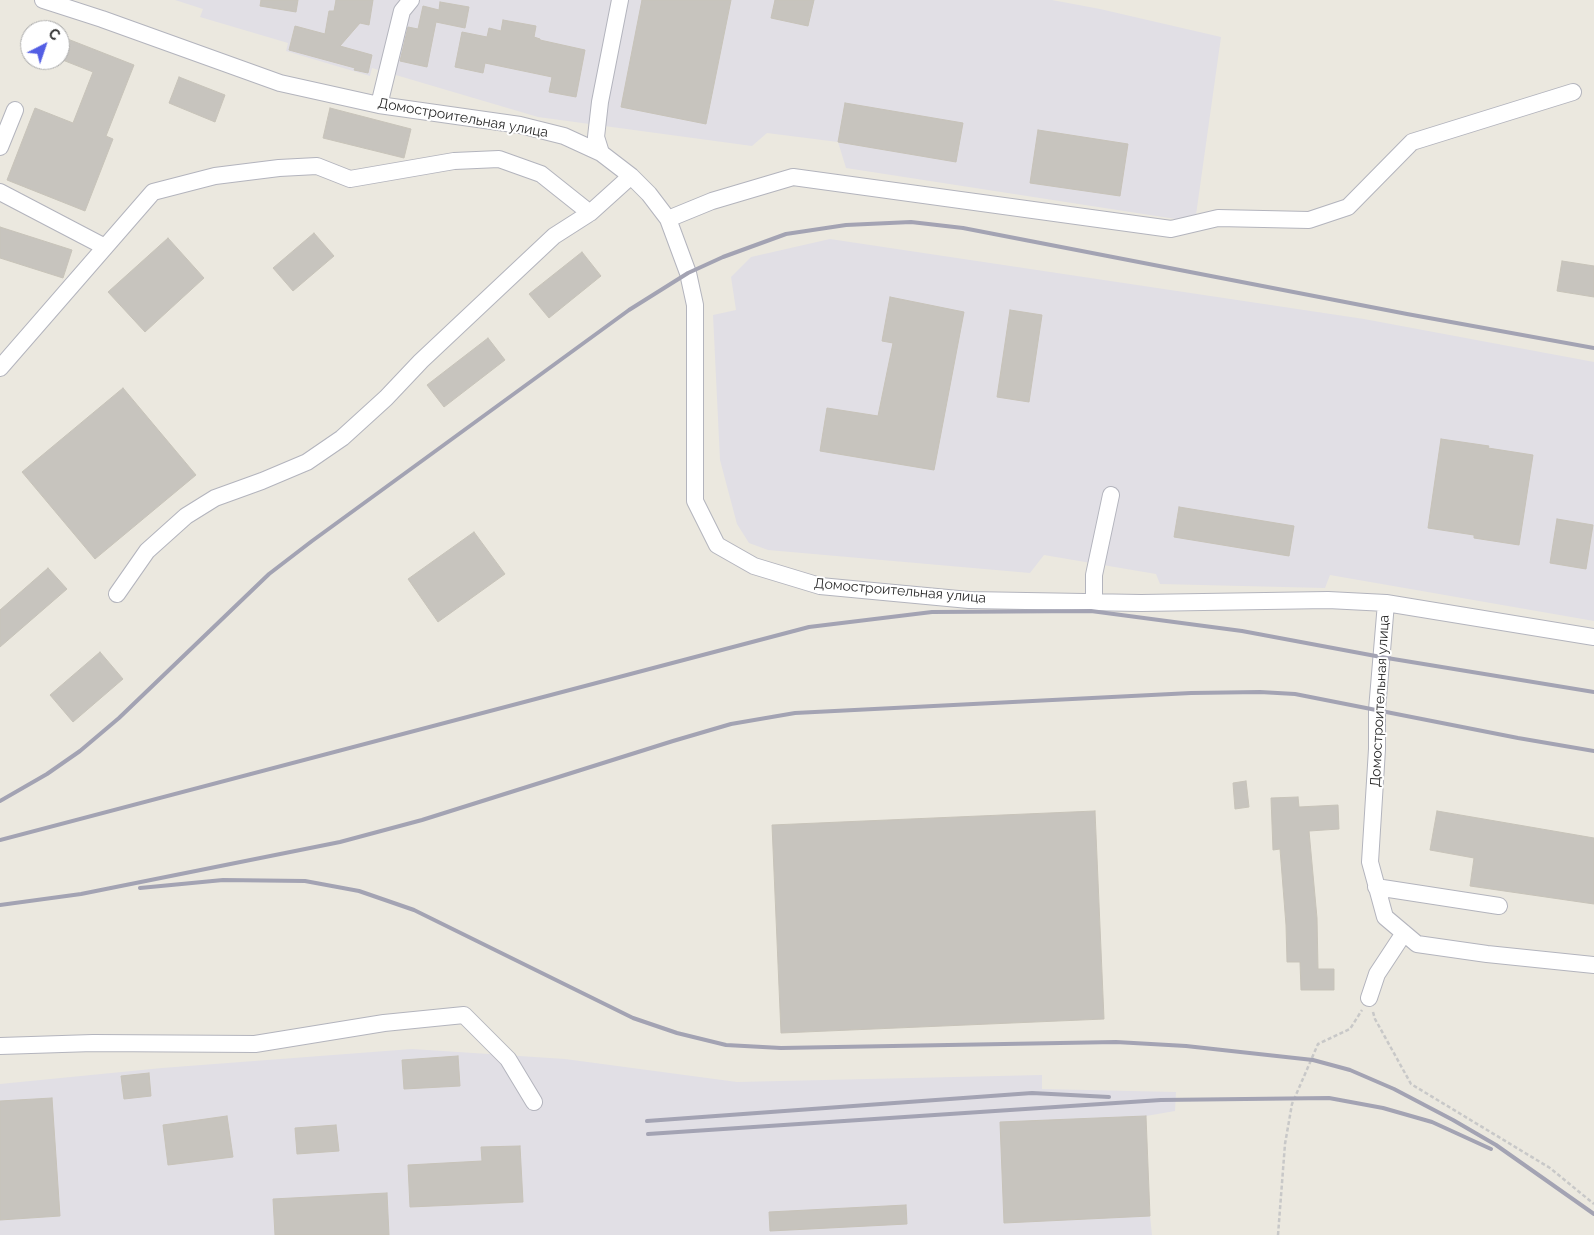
<!DOCTYPE html>
<meta charset="utf-8">
<style>
body{margin:0}
#map{position:relative;width:1594px;height:1235px;overflow:hidden;background:#ebe8df;font-family:Raleway,sans-serif}
canvas{display:block}
.north{position:absolute;left:20px;top:20px;width:50px;height:50px;box-sizing:border-box;background:#fff;border:1px solid #aaa;border-radius:50%;rotate:41deg;font-size:14px;font-weight:700;line-height:20px;text-align:center;color:#2b2b2b}
.north::after{content:'';display:block;margin:auto;width:18px;height:22px;background:#535ee4;clip-path:polygon(50% 0,100% 100%,50% 72%,0 100%)}
</style>
<div id="map">
<canvas width="1594" height="1235"></canvas>
<div class="north">С</div>
</div>
<script>
const context = document.querySelector('canvas').getContext('2d');
context.lineJoin = 'round';
function fill(path, color) { context.fillStyle = color; context.fill(path, 'evenodd'); }
const toPath = rows => new Path2D(rows.map(r => 'M' + r).join(''));
function strokePath(path, color, width, dash) { context.strokeStyle = color; context.lineWidth = width; context.lineCap = dash ? 'butt' : 'round'; context.setLineDash(dash || []); context.stroke(path); }
function drawText(font, color, halo, rows, align = 'center') {
  context.font = font + ' Raleway,sans-serif'; context.lineWidth = 4; context.setLineDash([]); context.textBaseline = 'middle'; context.strokeStyle = halo; context.fillStyle = color; for (const [text, x, y, turn = 0] of rows) {
    context.save(); context.translate(x, y); context.rotate((+turn || 0) * Math.PI / 180); context.textAlign = isNaN(turn) ? turn : align; if (halo) context.strokeText(text, 0, 0); context.fillText(text, 0, 0); context.restore();
  }
}
const industrial = toPath([
 [175,0,1052,0,1100,9,1221,37,1195,222,846,168,838,142,767,133,752,146,538,117,372,68,370,76,286,51,288,43,200,17,203,9],
 [830,239,1364,319,1594,362,1594,621,1330,575,1325,588,1160,584,1156,574,1044,555,1030,573,768,550,749,543,737,524,720,460,713,315,736,310,731,277,751,257],
 [412,1049,565,1059,737,1082,1042,1075,1042,1089,1176,1092,1175,1111,1146,1116,1150,1216,1152,1235,0,1235,0,1084,162,1068]
]);
const building = toPath([
 [261,0,298,0,296,12,260,6,261,0],
 [336,0,373,0,369,25,360,23,340,46,372,55,368,73,354,70,355,68,289,50,295,26,325,34,329,11,334,11,336,0],
 [642,0,731,0,706,124,621,107,642,0],
 [775,0,814,0,808,26,771,18,775,0],
 [440,2,469,7,465,28,436,22,427,67,400,61,408,27,418,29,423,6,439,10,440,2],
 [503,20,536,26,534,37,540,39,540,40,585,50,576,97,549,92,552,77,485,63,483,73,455,67,462,32,487,37,489,28,501,31,503,20],
 [60,36,134,65,106,136,113,139,85,211,7,180,35,108,73,123,93,72,60,59,60,36],
 [179,77,225,95,215,122,169,103,179,77],
 [845,103,963,123,956,162,838,142,845,103],
 [330,108,411,129,404,158,323,138,330,108],
 [1038,130,1128,144,1120,196,1030,183,1038,130],
 [0,227,72,250,63,278,0,258,0,227],
 [314,233,334,256,293,291,273,268,314,233],
 [168,238,204,278,145,332,108,292,168,238],
 [582,252,601,276,549,318,529,294,582,252],
 [1562,261,1594,266,1594,297,1557,291,1562,261],
 [890,297,964,312,934,470,820,451,827,408,878,416,893,343,882,341,890,297],
 [1010,310,1042,315,1029,402,997,397,1010,310],
 [488,338,505,360,444,407,427,385,488,338],
 [123,388,196,475,95,559,22,472,123,388],
 [1441,439,1489,446,1488,448,1533,455,1519,545,1474,538,1474,535,1428,528,1441,439],
 [1179,507,1294,526,1289,556,1174,537,1179,507],
 [1557,519,1593,525,1586,569,1550,563,1557,519],
 [474,532,505,574,438,622,408,579,474,532],
 [48,568,67,589,0,647,0,610,48,568],
 [100,652,123,679,73,722,50,695,100,652],
 [1246,781,1249,807,1235,809,1233,783,1246,781],
 [1298,797,1299,807,1338,805,1339,829,1309,831,1317,918,1318,969,1334,969,1334,990,1301,990,1300,962,1287,962,1286,925,1280,849,1273,850,1271,798,1298,797],
 [1095,811,1104,1019,781,1033,772,825,1095,811],
 [1437,811,1594,838,1594,904,1470,886,1474,858,1430,850,1437,811],
 [458,1056,460,1086,404,1089,402,1060,458,1056],
 [149,1073,151,1096,124,1099,121,1076,149,1073],
 [52,1098,60,1216,0,1220,0,1101,52,1098],
 [227,1116,233,1157,168,1165,163,1125,227,1116],
 [1146,1116,1150,1216,1004,1223,1000,1122,1146,1116],
 [336,1125,339,1151,297,1154,295,1128,336,1125],
 [520,1146,523,1202,410,1207,408,1165,482,1161,481,1147,520,1146],
 [387,1193,389,1235,275,1235,273,1199,387,1193],
 [906,1205,907,1224,770,1231,769,1212,906,1205]
]);
const path = toPath([
 [1373,1012,1375,1019,1411,1084,1550,1168,1594,1204],
 [1278,1235,1285,1144,1292,1104,1318,1044,1350,1029,1362,1010]
]);
const minor = toPath([
 [43,0,102,19,280,83,379,105,520,125,564,136,601,153,631,176,649,194,668,219,688,273,695,305,695,501,717,545,754,566,820,586,969,600,1141,603,1328,600,1386,603,1377,710,1377,749,1370,862,1385,917,1417,944,1487,954,1594,965],
 [379,105,402,11,411,0],
 [0,147,15,110],
 [601,153,596,137,600,102,620,0],
 [0,192,105,247],
 [668,219,712,201,793,177,1171,229,1218,218,1309,220,1348,207,1412,142,1573,92],
 [0,368,153,192,215,176,279,168,317,166,350,179,454,161,499,159,541,174,590,213],
 [117,594,147,551,186,516,215,498,262,481,307,462,342,438,386,398,421,361,554,236,590,213,631,176],
 [1094,602,1094,575,1111,495],
 [1386,603,1594,637],
 [1376,887,1499,906],
 [1369,998,1377,974,1404,933],
 [0,1046,93,1043,255,1044,384,1023,464,1015,508,1059,534,1102]
]);
const rail = toPath([
 [0,801,47,774,80,751,119,718,269,574,312,541,629,310,688,273,723,257,786,234,846,225,911,222,963,228,1407,314,1594,348],
 [0,840,809,627,932,612,1091,611,1242,631,1381,657,1594,692],
 [140,888,223,880,305,881,359,891,414,910,633,1018,677,1033,726,1045,781,1048,1116,1042,1186,1046,1313,1060,1350,1070,1394,1089,1453,1120,1496,1145,1594,1214],
 [0,905,81,894,340,842,422,820,673,741,731,724,795,713,1191,693,1260,692,1295,694,1518,738,1594,751],
 [647,1121,1032,1093,1109,1097],
 [648,1134,1161,1100,1329,1098,1383,1108,1432,1122,1491,1149]
]);
const streetNames = [
 ["Домостроительная улица",463,118,10],
 ["Домостроительная улица",900,591,5],
 ["Домостроительная улица",1380,701,-87]
];
fill(industrial, '#e1dfe5');
fill(building, '#c7c4be');
strokePath(building, '#c7c3b9', 1);
strokePath(minor, '#b3b4bd', 18);
strokePath(path, '#c8c8c8', 2.5, [4, 2.5]);
strokePath(minor, '#fff', 16);
strokePath(rail, '#a3a3b3', 4);
drawText('14px', '#2b2b2b', '#fff', streetNames);
</script>
